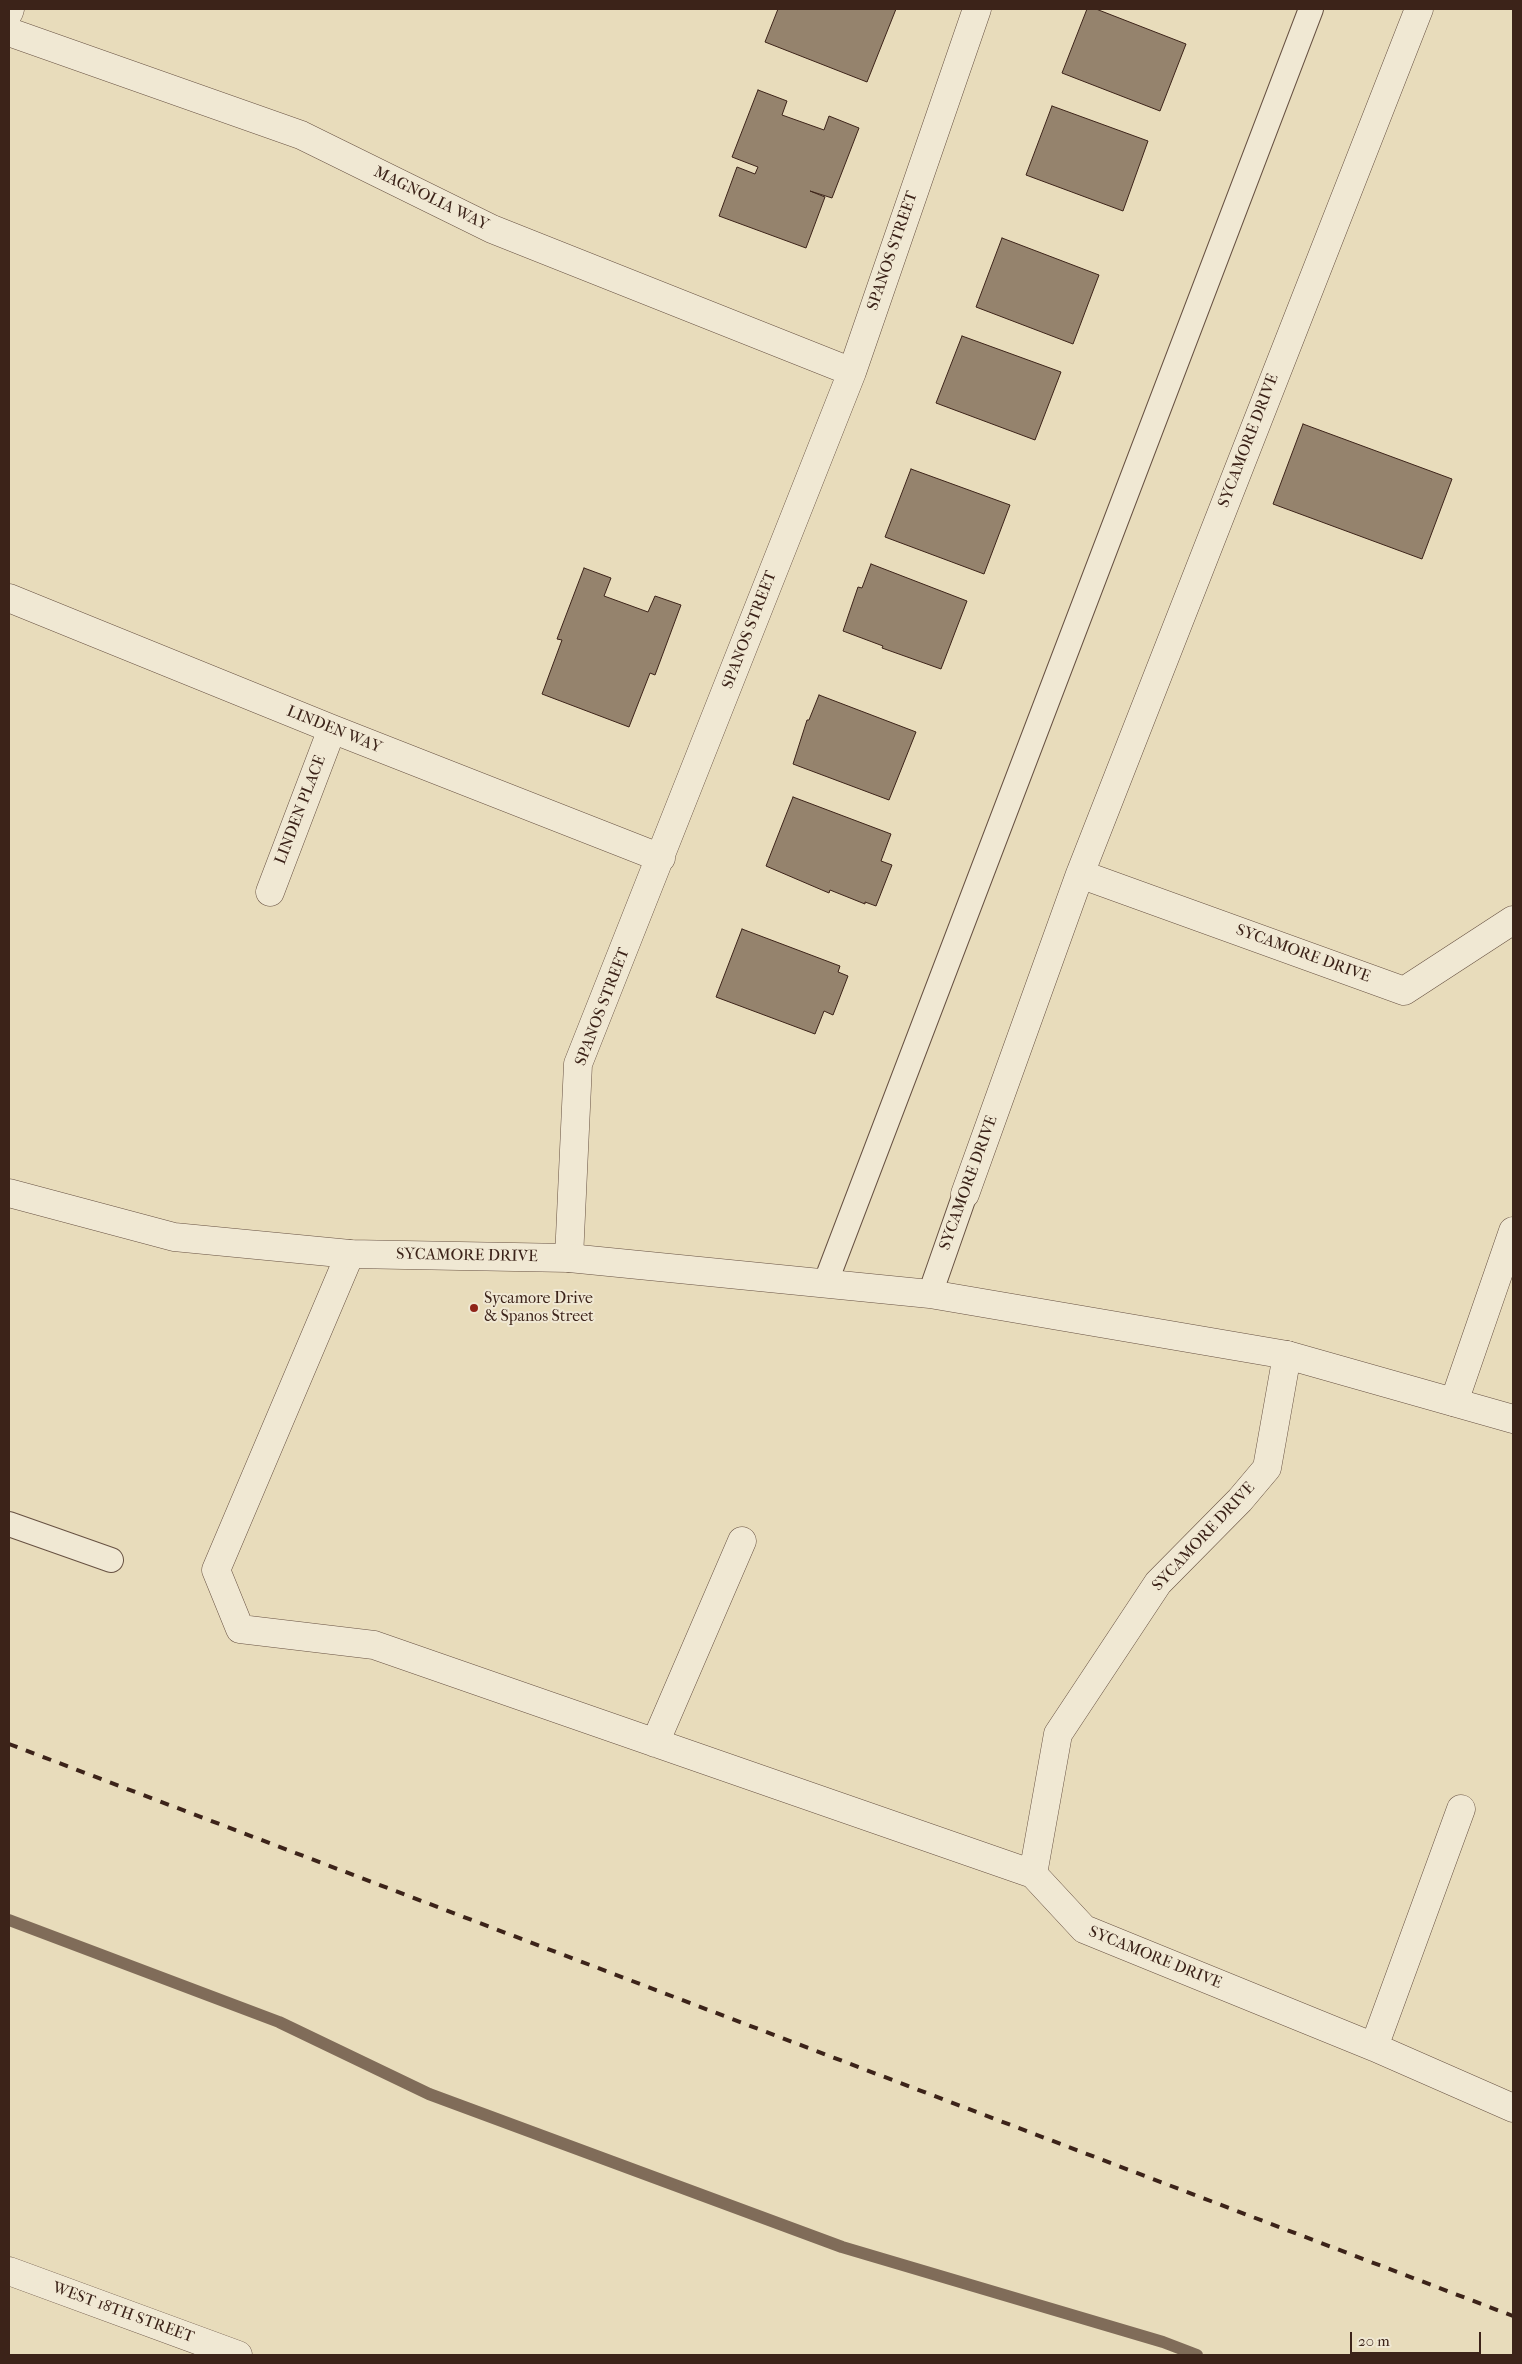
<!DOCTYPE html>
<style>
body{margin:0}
#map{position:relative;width:1522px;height:2364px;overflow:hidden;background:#e8dcbb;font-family:"IM FELL French Canon",serif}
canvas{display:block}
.frame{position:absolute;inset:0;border:10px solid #3c2319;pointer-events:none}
.scale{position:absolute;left:1350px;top:2332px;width:131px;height:22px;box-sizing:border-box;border:2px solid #3c2319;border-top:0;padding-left:6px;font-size:15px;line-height:18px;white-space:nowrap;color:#3c2319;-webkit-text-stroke:4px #f0e8d3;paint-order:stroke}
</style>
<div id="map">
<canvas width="1522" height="2364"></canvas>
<div class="frame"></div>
<div class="scale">20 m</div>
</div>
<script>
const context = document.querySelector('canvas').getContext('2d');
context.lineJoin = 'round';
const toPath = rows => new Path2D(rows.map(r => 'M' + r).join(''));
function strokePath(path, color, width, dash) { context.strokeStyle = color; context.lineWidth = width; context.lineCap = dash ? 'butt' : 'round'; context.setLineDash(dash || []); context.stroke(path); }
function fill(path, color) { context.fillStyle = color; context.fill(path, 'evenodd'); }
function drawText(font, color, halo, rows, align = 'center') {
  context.font = font + ' "IM FELL French Canon",serif'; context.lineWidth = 4; context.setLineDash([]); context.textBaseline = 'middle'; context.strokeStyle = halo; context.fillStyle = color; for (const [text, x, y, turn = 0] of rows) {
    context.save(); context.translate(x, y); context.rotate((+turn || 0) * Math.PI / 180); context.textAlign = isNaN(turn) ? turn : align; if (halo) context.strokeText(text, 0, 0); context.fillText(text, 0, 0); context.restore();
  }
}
const stream = toPath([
 [9,1920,279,2022,429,2094,842,2247,1163,2342,1197,2355]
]);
const building = toPath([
 [778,9,896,9,867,82,765,42,778,9],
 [1087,9,1096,9,1186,44,1160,111,1062,73,1087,9],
 [758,90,787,101,782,115,824,130,829,116,859,128,832,198,810,191,825,197,806,248,719,216,737,167,755,174,758,167,732,157,758,90],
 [1052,106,1148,141,1123,211,1026,175,1052,106],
 [1002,238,1099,275,1073,344,976,307,1002,238],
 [962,336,1061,372,1035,440,936,403,962,336],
 [1303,424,1452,479,1422,559,1273,504,1303,424],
 [911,469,1010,505,984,574,885,537,911,469],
 [871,564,967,601,941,669,882,648,883,646,843,631,858,587,862,588,871,564],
 [584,568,611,578,604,596,648,612,655,596,681,605,655,675,650,673,629,727,542,694,562,640,557,639,584,568],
 [819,695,916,732,889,800,793,764,807,720,809,720,819,695],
 [793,797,891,834,881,861,892,865,876,906,865,902,865,904,830,890,829,893,766,866,793,797],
 [742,929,840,966,838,972,848,976,833,1015,824,1011,815,1034,716,997,742,929]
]);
const service = toPath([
 [825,1284,1311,9],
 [930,1294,965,1194],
 [9,1524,111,1560]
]);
const minor = toPath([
 [9,12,10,9],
 [9,32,301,135,492,229,852,372],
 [9,598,332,729,661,858],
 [1080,874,1404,991,1513,920],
 [270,892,332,729],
 [965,1194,1080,874,1419,9],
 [350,1254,216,1570,240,1629,374,1645,1033,1874],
 [569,1258,578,1064,852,372,977,9],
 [1287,1355,1267,1468,1240,1500,1158,1583,1058,1734,1033,1874,1084,1929,1374,2047,1513,2108],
 [1454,1402,1513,1231],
 [655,1743,742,1541],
 [1374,2047,1461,1809],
 [9,2271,238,2355]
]);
const tertiary = toPath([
 [9,1193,174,1237,350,1254,569,1258,930,1294,1287,1355,1513,1419]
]);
const rail = toPath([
 [9,1744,1513,2316]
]);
const markers = [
 [474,1308,5,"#8f2418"]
];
const streetNames = [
 ["MAGNOLIA WAY",431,199,26],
 ["SPANOS STREET",893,251,-71],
 ["SYCAMORE DRIVE",1249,441,-69],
 ["SPANOS STREET",750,630,-69],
 ["LINDEN WAY",334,730,22],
 ["LINDEN PLACE",301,810,-69],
 ["SYCAMORE DRIVE",1303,954,20],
 ["SPANOS STREET",603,1007,-69],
 ["SYCAMORE DRIVE",969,1183,-70],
 ["SYCAMORE DRIVE",467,1256,1],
 ["SYCAMORE DRIVE",1204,1537,-47],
 ["SYCAMORE DRIVE",1155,1958,22],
 ["WEST 18TH STREET",123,2313,20]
];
const poiNames = [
 ["Sycamore Drive",484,1299],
 ["& Spanos Street",484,1317]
];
strokePath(stream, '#806c59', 12);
fill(building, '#95836d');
strokePath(building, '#3c2319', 1);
strokePath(service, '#675142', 26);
strokePath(minor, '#675142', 29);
strokePath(tertiary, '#675142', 29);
strokePath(service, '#f0e8d3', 24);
strokePath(minor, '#f0e8d3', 28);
strokePath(tertiary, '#f0e8d3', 28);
strokePath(rail, '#3c2319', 4, [9, 9]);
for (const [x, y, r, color] of markers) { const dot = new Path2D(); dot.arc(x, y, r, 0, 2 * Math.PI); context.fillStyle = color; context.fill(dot); strokePath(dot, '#f0e8d3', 2); }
drawText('16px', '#3c2319', '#f0e8d3', streetNames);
drawText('16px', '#3c2319', '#f0e8d3', poiNames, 'left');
</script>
